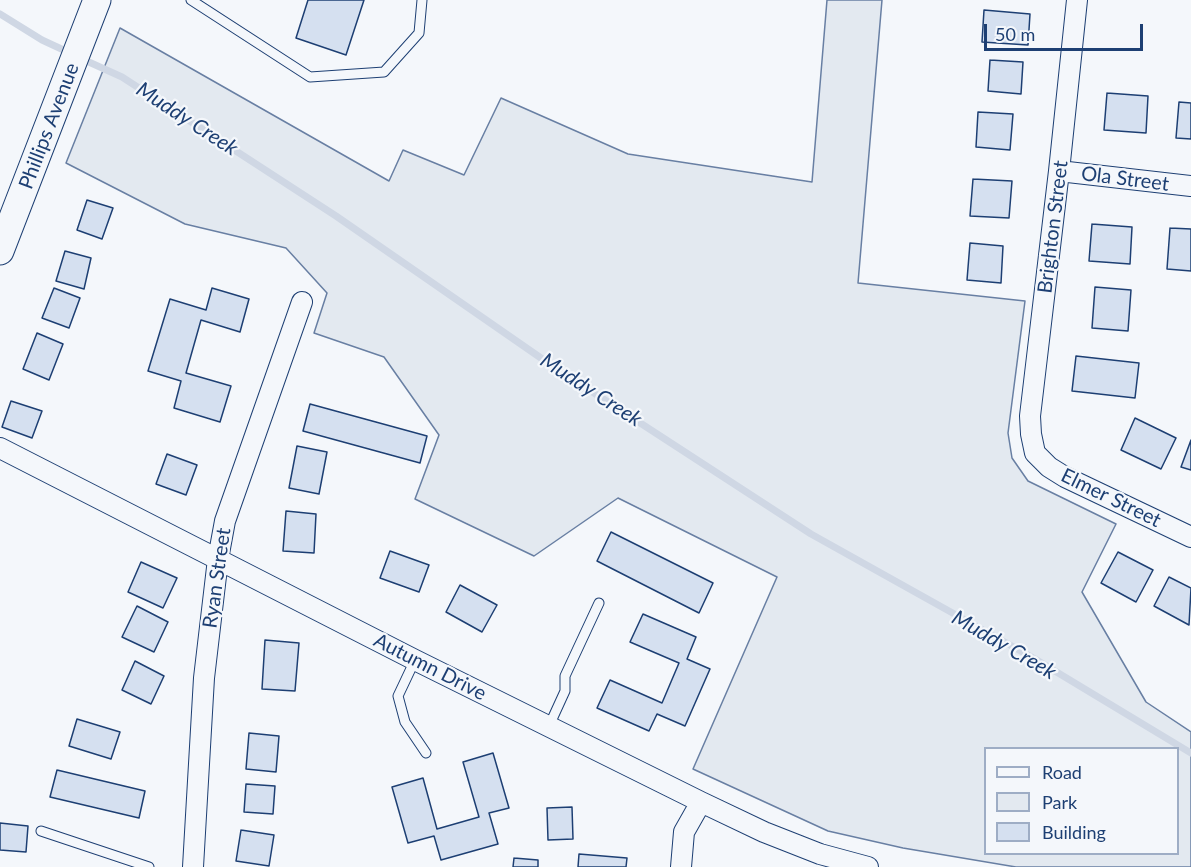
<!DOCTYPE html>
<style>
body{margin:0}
#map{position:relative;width:1191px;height:867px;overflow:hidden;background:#f4f7fb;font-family:Lato,sans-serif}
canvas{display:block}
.legend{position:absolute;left:984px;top:747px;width:195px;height:108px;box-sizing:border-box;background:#f4f7fb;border:2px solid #9eadc5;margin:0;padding:8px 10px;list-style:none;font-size:18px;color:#1d3f73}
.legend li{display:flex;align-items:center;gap:12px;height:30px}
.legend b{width:30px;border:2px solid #9eadc5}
.scale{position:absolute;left:984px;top:24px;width:159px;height:27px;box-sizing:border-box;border:3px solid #1d3f73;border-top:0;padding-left:8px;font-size:18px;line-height:21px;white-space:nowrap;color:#1d3f73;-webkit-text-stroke:4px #f4f7fb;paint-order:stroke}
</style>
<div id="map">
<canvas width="1191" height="867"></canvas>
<ul class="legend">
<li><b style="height:8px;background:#f4f7fb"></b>Road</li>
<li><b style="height:16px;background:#e3e9f0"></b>Park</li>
<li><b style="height:16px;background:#d5e0f0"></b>Building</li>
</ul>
<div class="scale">50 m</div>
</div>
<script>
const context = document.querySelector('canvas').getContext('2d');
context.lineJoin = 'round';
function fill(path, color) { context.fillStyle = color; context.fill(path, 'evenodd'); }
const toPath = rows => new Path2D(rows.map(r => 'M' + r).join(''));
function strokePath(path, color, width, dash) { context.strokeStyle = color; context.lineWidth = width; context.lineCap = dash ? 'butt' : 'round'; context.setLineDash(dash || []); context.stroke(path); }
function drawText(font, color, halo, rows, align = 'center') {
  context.font = font + ' Lato,sans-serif'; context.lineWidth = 4.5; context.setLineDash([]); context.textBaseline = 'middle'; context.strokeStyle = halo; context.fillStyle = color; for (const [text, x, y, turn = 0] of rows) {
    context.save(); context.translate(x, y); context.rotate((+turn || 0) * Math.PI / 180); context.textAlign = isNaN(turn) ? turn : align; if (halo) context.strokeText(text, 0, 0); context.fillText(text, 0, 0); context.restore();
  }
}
const green = toPath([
 [827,0,882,0,858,283,1025,301,1008,433,1012,458,1028,481,1116,524,1082,592,1146,702,1191,732,1191,867,1016,867,903,848,828,831,693,769,777,577,618,498,534,556,415,499,439,435,384,357,314,333,327,293,286,248,185,224,66,163,120,28,389,181,403,150,464,175,501,98,628,154,812,182,827,0],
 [986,748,1178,748,1178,854,986,854,986,748]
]);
const stream = toPath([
 [0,14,42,40,70,53],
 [80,58,122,77,336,216,551,365,811,534,1035,659,1191,753]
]);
const building = toPath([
 [308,0,364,0,346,55,296,38,308,0],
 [984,10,1030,14,1028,45,982,42,984,10],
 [990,60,1023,62,1021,94,988,91,990,60],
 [1107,93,1148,96,1146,133,1104,130,1107,93],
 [1179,102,1191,103,1191,139,1176,138,1179,102],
 [978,112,1013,114,1010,150,976,147,978,112],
 [973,179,1012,181,1009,218,970,216,973,179],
 [87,200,113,208,102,239,77,230,87,200],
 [1092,224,1132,227,1130,264,1089,261,1092,224],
 [1170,228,1191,229,1191,271,1167,269,1170,228],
 [970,243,1003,246,1001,283,967,280,970,243],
 [65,251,91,258,84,289,56,281,65,251],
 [1095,287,1131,290,1128,331,1092,328,1095,287],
 [54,288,80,298,69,328,42,318,54,288],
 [212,288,249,299,240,332,201,320,186,373,231,386,220,422,174,408,181,381,148,371,170,299,206,310,212,288],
 [37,333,63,344,49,380,23,369,37,333],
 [1076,356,1139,363,1135,398,1072,391,1076,356],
 [11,401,42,411,32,438,2,427,11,401],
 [310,404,427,436,420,463,303,431,310,404],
 [1135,418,1176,438,1161,469,1121,450,1135,418],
 [1191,440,1191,470,1181,467,1191,440],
 [297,446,327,452,319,494,289,488,297,446],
 [167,454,197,465,186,495,156,484,167,454],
 [286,511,316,514,314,553,283,551,286,511],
 [611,532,713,583,699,613,597,561,611,532],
 [390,551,429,565,419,592,380,578,390,551],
 [1118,552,1153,570,1136,602,1101,583,1118,552],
 [141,562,177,578,163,608,128,592,141,562],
 [1169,577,1191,588,1189,625,1154,606,1169,577],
 [460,585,497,605,482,632,446,612,460,585],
 [137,606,168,622,154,652,122,637,137,606],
 [643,614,696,637,687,659,710,669,685,726,657,714,649,731,597,708,610,680,662,703,679,663,630,642,643,614],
 [265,640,299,643,295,691,262,689,265,640],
 [135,661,164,676,151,704,122,690,135,661],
 [77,719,120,732,111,759,69,746,77,719],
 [249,733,279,736,276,772,246,769,249,733],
 [493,753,509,808,489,813,498,844,441,860,434,836,408,843,392,787,423,778,437,829,479,817,463,762,493,753],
 [57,770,145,791,139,818,50,797,57,770],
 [246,784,275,786,273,814,244,812,246,784],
 [572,807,573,839,548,840,547,808,572,807],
 [0,823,28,826,26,852,0,850,0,823],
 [241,830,274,835,269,866,236,861,241,830],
 [579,854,627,858,626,867,578,867,579,854],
 [514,858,538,860,538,867,513,867,514,858]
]);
const lane = toPath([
 [191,0,310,77,384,72,419,33,422,0],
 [415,660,398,696,405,722,426,753],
 [549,726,565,691,565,676,599,603],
 [41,831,149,867]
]);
const street = toPath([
 [1077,0,1059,171,1030,416,1031,434,1035,453,1049,467,1065,477,1191,537],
 [1059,171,1191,186],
 [0,448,415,660,701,802,764,832,820,854,868,867],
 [193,867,204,678,218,559,225,521,302,302],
 [681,867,684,832,701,802]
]);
const secondary = toPath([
 [0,251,97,0]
]);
const streetNames = [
 ["Phillips Avenue",49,126,-69],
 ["Ola Street",1125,179,7],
 ["Brighton Street",1053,227,-83],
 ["Elmer Street",1111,498,26],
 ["Ryan Street",217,578,-82],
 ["Autumn Drive",430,667,27]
];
const waterNames = [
 ["Muddy Creek",187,119,33],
 ["Muddy Creek",591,390,33],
 ["Muddy Creek",1004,645,30]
];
fill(green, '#e3e9f0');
strokePath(green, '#687fa3', 1.5);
strokePath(stream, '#cfd7e4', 7);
fill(building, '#d5e0f0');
strokePath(building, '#1d3f73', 1.5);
strokePath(lane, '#1d3f73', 11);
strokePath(street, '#1d3f73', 22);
strokePath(secondary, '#1d3f73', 29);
strokePath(lane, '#f4f7fb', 9);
strokePath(street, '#f4f7fb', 20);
strokePath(secondary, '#f4f7fb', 27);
drawText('20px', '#1d3f73', '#f4f7fb', streetNames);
drawText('italic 21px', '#1d3f73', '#f4f7fb', waterNames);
</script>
